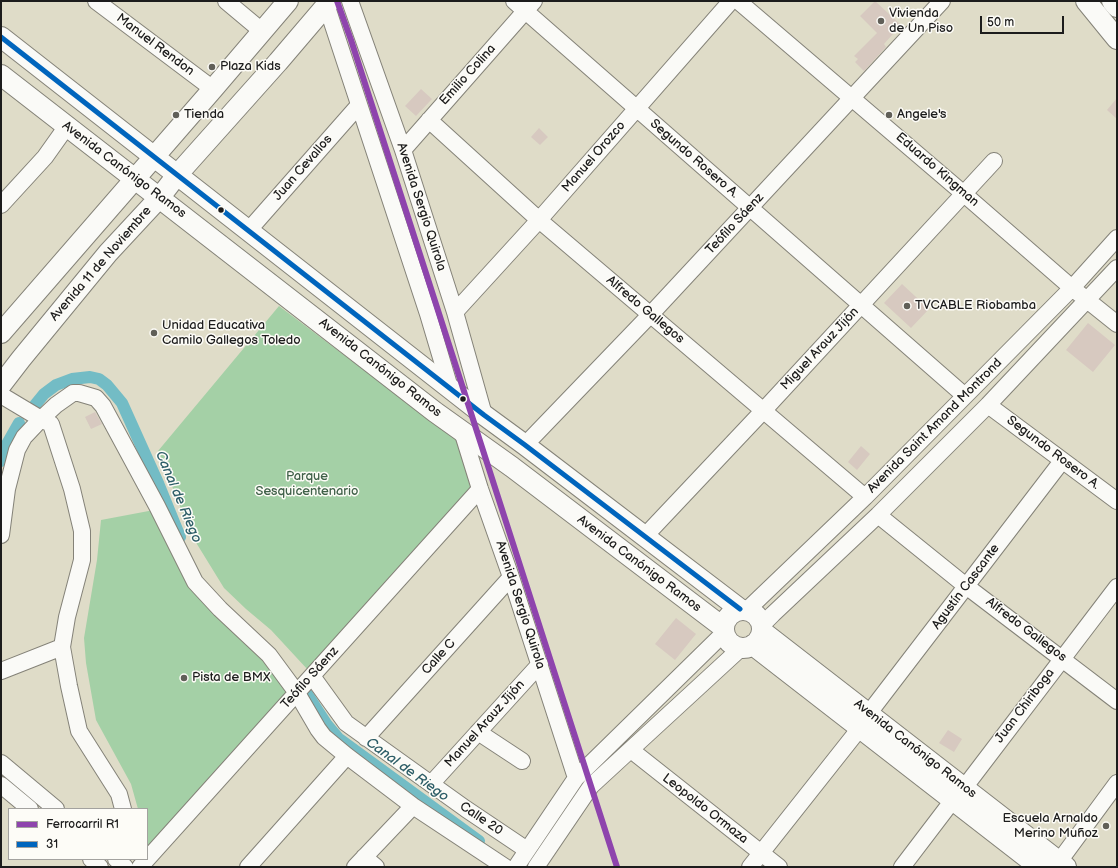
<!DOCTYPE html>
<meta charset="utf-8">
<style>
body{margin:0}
#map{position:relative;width:1118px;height:868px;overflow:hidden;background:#dfdcc8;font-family:"Balsamiq Sans",sans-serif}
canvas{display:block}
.frame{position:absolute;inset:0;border:2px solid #1c1c1c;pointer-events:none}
.legend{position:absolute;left:8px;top:808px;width:140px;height:52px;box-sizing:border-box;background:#fdfcf7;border:1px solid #a3a29f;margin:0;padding:5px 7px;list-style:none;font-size:12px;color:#1c1c1c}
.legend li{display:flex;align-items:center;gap:8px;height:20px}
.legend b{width:20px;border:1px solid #a3a29f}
.scale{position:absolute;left:980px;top:16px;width:84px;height:18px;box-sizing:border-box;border:2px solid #1c1c1c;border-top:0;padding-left:5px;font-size:12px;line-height:14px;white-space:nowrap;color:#1c1c1c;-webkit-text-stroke:3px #fdfcf7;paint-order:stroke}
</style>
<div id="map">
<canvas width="1118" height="868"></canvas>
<div class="frame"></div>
<ul class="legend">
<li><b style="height:5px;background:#8e44ad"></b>Ferrocarril R1</li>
<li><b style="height:5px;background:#0065bd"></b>31</li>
</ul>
<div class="scale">50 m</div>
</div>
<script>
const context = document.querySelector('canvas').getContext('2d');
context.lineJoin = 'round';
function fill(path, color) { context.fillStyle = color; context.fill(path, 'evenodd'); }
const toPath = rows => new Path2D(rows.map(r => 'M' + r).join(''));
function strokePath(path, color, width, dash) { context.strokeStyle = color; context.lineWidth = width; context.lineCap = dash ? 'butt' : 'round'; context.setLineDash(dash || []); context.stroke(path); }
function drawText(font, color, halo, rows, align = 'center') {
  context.font = font + ' "Balsamiq Sans",sans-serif'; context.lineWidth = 3; context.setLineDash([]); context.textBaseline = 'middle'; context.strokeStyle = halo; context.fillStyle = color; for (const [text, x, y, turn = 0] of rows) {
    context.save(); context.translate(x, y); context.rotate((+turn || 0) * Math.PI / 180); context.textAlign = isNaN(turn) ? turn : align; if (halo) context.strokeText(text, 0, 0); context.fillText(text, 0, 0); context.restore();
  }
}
const green = toPath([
 [279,306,458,441,471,490,308,670,271,630,246,609,224,588,192,536,158,451],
 [154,510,191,582,265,657,290,693,149,850,147,843,147,809,138,809,131,784,96,720,86,663,84,638,97,560,101,520]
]);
const canal = toPath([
 [35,405,44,394,56,385,72,379,90,377,99,379,107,385,122,403,158,483,180,537],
 [1,461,3,451,19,423],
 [303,688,327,725,338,738,479,841]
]);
const building = toPath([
 [875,1,901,25,884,44,886,47,864,71,855,62,858,59,854,56,877,33,860,16],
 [421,89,432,99,416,116,405,106],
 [1117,98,1117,119,1107,110],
 [539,128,548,137,540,145,531,137],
 [902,284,929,309,911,328,884,303],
 [1088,323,1115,345,1093,372,1066,350],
 [95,412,102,424,91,429,85,417],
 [861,446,870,454,857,470,848,462],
 [676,618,696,634,675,660,655,644],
 [948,730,962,739,954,752,939,743]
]);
const minor = toPath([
 [96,1,213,89],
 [226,1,263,32],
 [325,1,428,314,450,388],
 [350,1,403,150,455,312,484,415],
 [514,1,965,396],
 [738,1,964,194,1072,288,1117,324],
 [429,120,539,220,865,497],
 [403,150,534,1],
 [1,205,45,157,67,126],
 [248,231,359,105],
 [455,312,539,220,731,1],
 [1,395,41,419,56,405,73,393,79,393,96,398,103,406,157,506,195,582,220,609,269,655,297,693,318,729,324,737,347,756,413,806,505,867],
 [988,405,1117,501],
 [462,431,480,489,511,577,576,778],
 [525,445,651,314,942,1],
 [878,515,966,586,1117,701],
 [1,535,7,489,17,450,24,437,41,419,51,424,72,489,82,531,82,560,67,617,62,647,69,686,79,731,119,794,123,809],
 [645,536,763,411,994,161],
 [747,610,865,497,965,396,1072,288,1117,238],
 [762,625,773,614,878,515,988,405,1117,268],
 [1,671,62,647],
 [312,676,346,723,466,809,527,850],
 [869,713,1062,461],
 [478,732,522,761],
 [366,738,511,577],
 [631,750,779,867],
 [1,763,56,809],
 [431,784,540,664],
 [1,785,30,809],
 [964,788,1117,587],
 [364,857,376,867],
 [91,859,100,867],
 [116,859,125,867],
 [140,867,480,489],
 [248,867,347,756],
 [355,867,413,806],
 [516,867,576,778,724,633],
 [536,867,591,786,741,648],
 [750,867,860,728],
 [902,867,953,800],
 [1055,867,1117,783]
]);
const major = toPath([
 [1086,1,1117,39],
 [1112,1,1117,7],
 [1,37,484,415,525,445,740,609],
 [1,75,435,412,512,467,724,628],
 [1,333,213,89,288,1],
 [1,385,21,359,108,253,160,197,177,175,278,62,330,1],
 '724 629a19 19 0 1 1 38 0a19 19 0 1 1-38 0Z',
 [763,632,1066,867],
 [753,645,1039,867]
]);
const bus1 = toPath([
 [1,37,484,415,525,445,740,609]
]);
const rail1 = toPath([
 [337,1,351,40,617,867]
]);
const markers = [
 [881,21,4,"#605f58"],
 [212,67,4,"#605f58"],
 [176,115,4,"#605f58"],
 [889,115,4,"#605f58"],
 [221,210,3.5,"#1c1c1c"],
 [907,306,4,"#605f58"],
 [154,333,4,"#605f58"],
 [463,399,3.5,"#1c1c1c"],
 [184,678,4,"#605f58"],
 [1106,826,4,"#605f58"]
];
const poiNames = [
 ["Vivienda",889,14],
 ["de Un Piso",889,29],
 ["Plaza Kids",220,67],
 ["Tienda",184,115],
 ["Angele's",897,115],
 ["TVCABLE Riobamba",915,306],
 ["Unidad Educativa",162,326],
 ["Camilo Gallegos Toledo",162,341],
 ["Pista de BMX",192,678],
 ["Escuela Arnaldo",1098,819,"right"],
 ["Merino Muñoz",1098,834,"right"]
];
const streetNames = [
 ["Manuel Rendon",155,45,37],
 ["Emilio Colina",468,75,-48],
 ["Manuel Orozco",594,157,-49],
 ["Segundo Rosero A.",694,159,41],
 ["Juan Cevallos",303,168,-49],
 ["Avenida Canónigo Ramos",124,170,37],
 ["Eduardo Kingman",937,170,41],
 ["Avenida Sergio Quirola",421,207,72],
 ["Teófilo Sáenz",735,224,-47],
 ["Avenida 11 de Noviembre",101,264,-49],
 ["Alfredo Gallegos",645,310,40],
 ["Miguel Arauz Jijón",820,349,-47],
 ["Avenida Canónigo Ramos",380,368,38],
 ["Avenida Saint Amand Montrond",935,426,-45],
 ["Segundo Rosero A.",1053,453,37],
 ["Avenida Canónigo Ramos",639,564,37],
 ["Agustín Cascante",966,587,-53],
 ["Avenida Sergio Quirola",520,605,72],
 ["Alfredo Gallegos",1026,630,37],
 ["Calle C",439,657,-48],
 ["Teófilo Sáenz",310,678,-48],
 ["Juan Chiriboga",1025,706,-53],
 ["Manuel Arauz Jijón",485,724,-48],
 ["Avenida Canónigo Ramos",915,749,38],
 ["Leopoldo Ormaza",705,809,38],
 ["Calle 20",481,819,34]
];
const parkNames = [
 ["Parque",307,477],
 ["Sesquicentenario",307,492]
];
const waterNames = [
 ["Canal de Riego",178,497,67],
 ["Canal de Riego",407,770,36]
];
fill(green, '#a4d0a6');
strokePath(canal, '#73bcc5', 12);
fill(building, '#d7c9c0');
strokePath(minor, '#848278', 18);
strokePath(major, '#848278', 22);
strokePath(minor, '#fafaf7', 16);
strokePath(major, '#fafaf7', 20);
strokePath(bus1, '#0065bd', 5);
strokePath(rail1, '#8e44ad', 6);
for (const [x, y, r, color] of markers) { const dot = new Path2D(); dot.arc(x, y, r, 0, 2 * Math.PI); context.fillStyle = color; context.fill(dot); strokePath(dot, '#fdfcf7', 1.5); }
drawText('13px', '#1c1c1c', '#fdfcf7', poiNames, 'left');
drawText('13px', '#1c1c1c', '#fdfcf7', streetNames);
drawText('13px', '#3f6048', '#fdfcf7', parkNames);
drawText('italic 14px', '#2e5e68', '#fdfcf7', waterNames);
</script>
